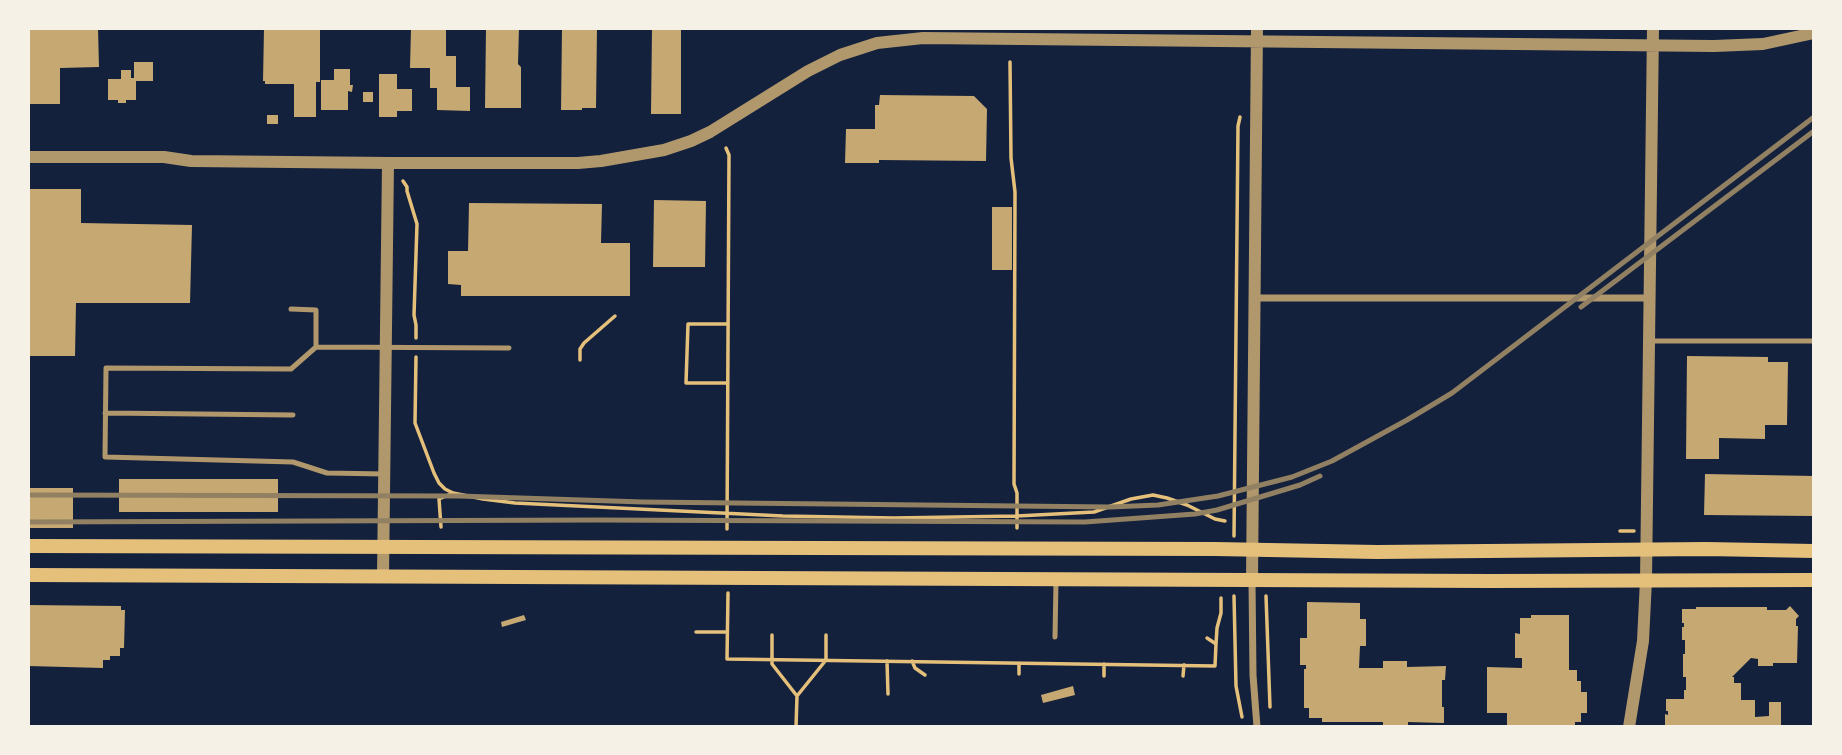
<!DOCTYPE html>
<style>
body{margin:0}
#map{position:relative;width:1842px;height:755px;overflow:hidden;background:#14213d;font-family:Arial,sans-serif}
canvas{display:block}
.frame{position:absolute;inset:0;border:30px solid #f6f1e7;pointer-events:none}
</style>
<div id="map">
<canvas width="1842" height="755"></canvas>
<div class="frame"></div>
</div>
<script>
const context = document.querySelector('canvas').getContext('2d');
context.lineJoin = 'round';
function fill(path, color) { context.fillStyle = color; context.fill(path, 'evenodd'); }
const toPath = rows => new Path2D(rows.map(r => 'M' + r).join(''));
function strokePath(path, color, width, dash) { context.strokeStyle = color; context.lineWidth = width; context.lineCap = dash ? 'butt' : 'round'; context.setLineDash(dash || []); context.stroke(path); }
const building = toPath([
 [98,28,99,67,60,68,60,104,28,104,28,30],
 [264,28,320,28,320,82,316,82,316,117,294,117,294,84,265,84,265,81,263,81],
 [411,28,446,30,446,56,456,56,456,87,470,87,470,111,437,110,437,88,430,88,430,68,410,68],
 [486,28,519,28,518,64,521,67,521,108,485,108],
 [562,28,597,28,596,108,582,108,582,110,561,110],
 [652,28,681,28,681,114,651,114],
 [134,62,153,62,153,81,136,81,136,100,126,100,126,103,118,103,118,100,108,100,108,79,121,79,121,70,131,70,131,78,134,78],
 [334,69,350,69,350,85,353,85,352,92,348,91,348,110,321,110,321,80,334,80],
 [379,74,397,74,397,89,412,89,412,111,397,111,397,117,379,117],
 [363,92,373,92,373,102,363,102],
 [880,95,974,96,987,109,986,161,879,160,879,163,845,163,846,129,875,129,875,105,879,105],
 [267,115,278,115,278,124,267,124],
 [28,189,81,189,81,223,192,225,190,303,76,303,75,356,28,356],
 [654,200,706,201,705,267,653,267],
 [469,203,602,204,601,243,630,243,630,296,461,296,461,285,448,284,448,251,468,251],
 [992,207,1012,207,1012,270,992,270],
 [1687,356,1768,357,1768,362,1788,362,1787,425,1765,425,1765,439,1719,438,1719,459,1686,459],
 [1705,474,1814,476,1814,516,1704,515],
 [119,479,278,479,278,512,119,512],
 [28,488,73,488,73,528,28,528],
 [1307,602,1360,603,1360,619,1366,619,1366,646,1360,646,1359,668,1383,668,1383,661,1407,661,1407,667,1446,666,1445,680,1442,680,1442,707,1444,707,1444,723,1408,722,1408,727,1383,727,1383,722,1322,722,1322,718,1309,718,1309,708,1304,708,1304,669,1306,669,1306,665,1300,665,1300,638,1307,638],
 [28,605,121,606,121,610,125,610,124,648,120,648,120,656,110,656,110,660,103,660,103,668,28,666],
 [1790,606,1799,616,1796,619,1796,626,1798,626,1797,663,1773,663,1773,666,1758,666,1758,659,1751,658,1732,677,1734,677,1734,683,1741,683,1741,700,1755,700,1755,717,1769,716,1769,702,1781,702,1781,727,1665,727,1665,714,1668,715,1668,711,1666,711,1666,699,1684,699,1684,690,1686,690,1686,677,1683,677,1683,654,1685,654,1685,640,1682,640,1682,627,1684,627,1684,623,1682,623,1682,609,1696,609,1696,607,1767,607,1767,610,1786,610],
 [524,615,526,620,502,627,501,622],
 [1531,615,1569,615,1569,670,1577,670,1577,681,1581,681,1581,692,1587,692,1587,713,1581,713,1581,722,1575,722,1575,727,1507,727,1507,713,1487,713,1487,667,1522,668,1522,658,1515,658,1515,633,1520,634,1520,618,1531,618],
 [1073,686,1075,695,1043,703,1041,695]
]);
const path = toPath([
 [1010,62,1011,158,1015,192,1014,484,1017,493,1017,528],
 [726,148,729,155,727,529],
 [403,181,407,187,407,191,417,224,414,315,416,325,416,338],
 [416,357,415,423,434,473,439,483,445,489,453,493,483,499,515,503,783,516,894,518,1017,516,1094,512,1131,499,1153,495,1167,498,1187,505,1215,519,1225,521],
 [580,360,580,349,584,343,615,316],
 [728,383,686,383,688,324,728,324],
 [441,527,439,499,453,493],
 [1620,531,1634,531],
 [1234,536,1238,126,1240,117],
 [728,593,727,659,1215,666,1216,644,1207,638],
 [1234,596,1236,686,1242,717],
 [1266,596,1270,707],
 [696,632,727,632],
 [772,635,772,664,797,696,826,660,826,635],
 [1216,644,1217,628,1221,613,1221,598],
 [887,661,888,694],
 [912,661,915,668,925,675],
 [1104,664,1104,676],
 [1019,674,1019,663],
 [1183,676,1184,665],
 [796,727,797,696]
]);
const service = toPath([
 [291,309,316,310,316,347,509,348],
 [1649,341,1814,341],
 [316,347,291,369,106,368,105,457,293,462,327,473,384,474],
 [105,413,293,415],
 [1055,637,1056,581]
]);
const minor = toPath([
 [1254,298,1650,298],
 [1252,581,1253,675,1257,727]
]);
const tertiary = toPath([
 [28,157,164,157,191,161,388,163,578,163,601,161,664,150,691,141,710,132,808,71,840,55,877,43,923,38,1714,46,1763,44,1814,33],
 [383,576,388,163],
 [1252,580,1257,28],
 [1629,727,1643,641,1646,580,1653,28]
]);
const secondary = toPath([
 [28,546,1215,549,1377,552,1706,549,1814,551],
 [28,575,1491,581,1814,580]
]);
const rail = toPath([
 [1581,307,1814,131],
 [28,495,459,496,643,502,1110,507,1158,505,1218,496,1292,477,1332,461,1407,420,1452,393,1814,117],
 [28,522,597,520,1085,522,1195,514,1217,510,1300,485,1320,476]
]);
fill(building, '#c6a872');
strokePath(path, '#e5c07b', 3.5);
strokePath(service, '#b1986c', 5);
strokePath(minor, '#b1986c', 7);
strokePath(tertiary, '#b1986c', 12);
strokePath(secondary, '#e5c07b', 14);
strokePath(rail, '#918062', 5);
</script>
